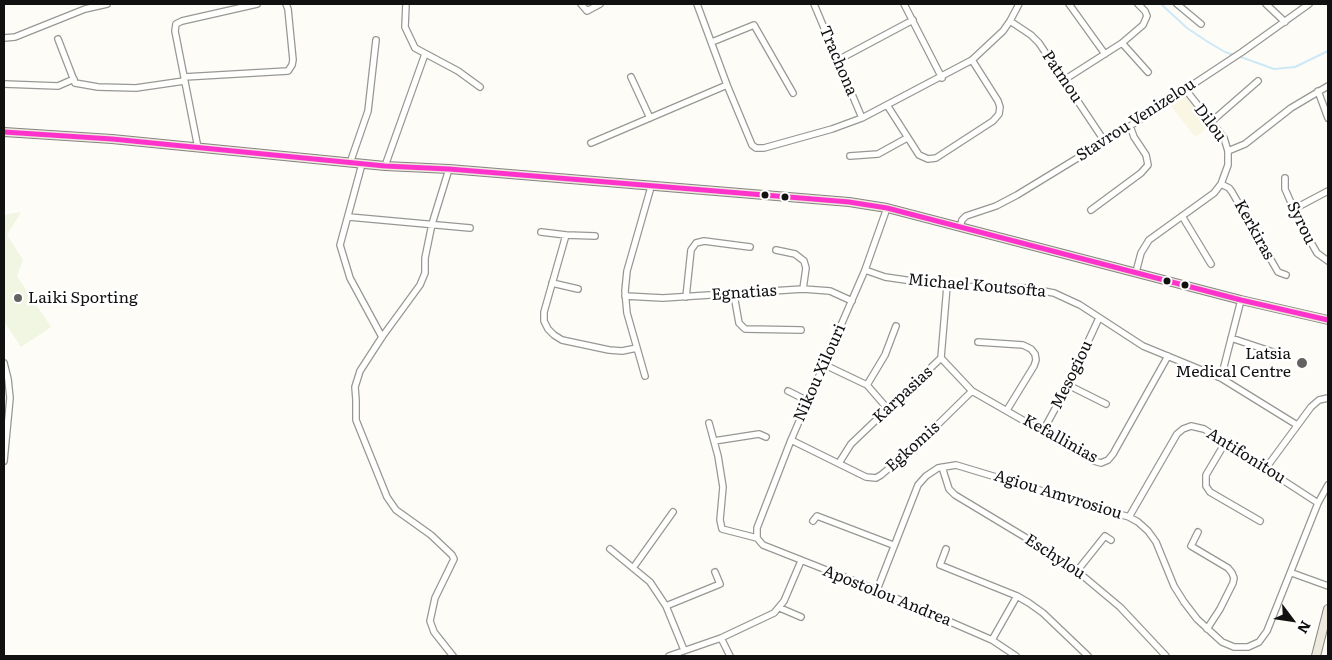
<!DOCTYPE html>
<style>
body{margin:0}
#map{position:relative;width:1332px;height:660px;overflow:hidden;background:#fdfcf7;font-family:Literata,serif}
canvas{display:block}
.frame{position:absolute;inset:0;border:5px solid #111;pointer-events:none}
.north{position:absolute;left:1267px;top:595px;width:50px;height:50px;-webkit-text-stroke:4px #fff;paint-order:stroke;rotate:121deg;font-size:14px;font-weight:700;line-height:20px;text-align:center;color:#111}
.north::after{content:'';display:block;margin:auto;width:18px;height:22px;background:#111;clip-path:polygon(50% 0,100% 100%,50% 72%,0 100%)}
</style>
<div id="map">
<canvas width="1332" height="660"></canvas>
<div class="frame"></div>
<div class="north">N</div>
</div>
<script>
const context = document.querySelector('canvas').getContext('2d');
context.lineJoin = 'round';
function fill(path, color) { context.fillStyle = color; context.fill(path, 'evenodd'); }
const toPath = rows => new Path2D(rows.map(r => 'M' + r).join(''));
function strokePath(path, color, width, dash) { context.strokeStyle = color; context.lineWidth = width; context.lineCap = dash ? 'butt' : 'round'; context.setLineDash(dash || []); context.stroke(path); }
function drawText(font, color, halo, rows, align = 'center') {
  context.font = font + ' Literata,serif'; context.lineWidth = 5; context.setLineDash([]); context.textBaseline = 'middle'; context.strokeStyle = halo; context.fillStyle = color; for (const [text, x, y, turn = 0] of rows) {
    context.save(); context.translate(x, y); context.rotate((+turn || 0) * Math.PI / 180); context.textAlign = isNaN(turn) ? turn : align; if (halo) context.strokeText(text, 0, 0); context.fillText(text, 0, 0); context.restore();
  }
}
const farmland = toPath([
 [1185,93,1211,125,1195,137,1170,105]
]);
const pitch = toPath([
 [21,212,7,235,23,260,17,276,51,327,21,347,4,321,4,215]
]);
const stream = toPath([
 [1161,4,1187,28,1208,42,1225,52,1234,55],
 [1238,56,1274,69,1295,67,1328,51]
]);
const minor = toPath([
 [406,4,405,27,415,48,458,71,480,87],
 [581,4,587,11,600,4],
 [697,4,727,85],
 [814,4,862,118],
 [904,4,942,78],
 [1069,4,1105,54],
 [1177,4,1201,24],
 [1266,4,1285,22],
 [1010,21,1031,35,1039,43,1105,142],
 [4,38,15,37,85,9,107,4],
 [58,39,75,83,98,87,136,88,184,81],
 [712,42,754,25,793,93],
 [1122,43,1148,72],
 [838,60,913,20],
 [184,77,288,71,292,65,293,60,288,9,286,4],
 [631,77,650,118],
 [1064,80,1122,43,1143,25,1147,16,1145,11,1138,4],
 [4,84,58,86,74,79],
 [1318,91,1328,118],
 [887,105,919,155,928,159,936,158,993,121,999,114,1000,107,998,101,972,60],
 [1211,122,1258,81],
 [591,143,727,85,752,145,756,148,764,148,832,129,862,118,972,60,1003,31,1010,21,1019,4],
 [198,148,175,31,176,24,182,21,257,4],
 [1228,151,1245,144,1291,108,1328,86],
 [850,156,878,154,907,138],
 [350,163,368,111,376,40],
 [362,164,340,245,350,278,382,337],
 [385,166,425,54],
 [449,169,432,224,425,258,425,273,420,285,382,337,360,371,355,387,356,400,356,420,387,497,396,510,431,535,452,555,454,559,435,598,430,621,434,632,453,656],
 [1285,178,1285,189,1300,223,1317,253,1328,261],
 [1221,184,1229,188,1232,192,1278,272,1286,275],
 [1294,209,1328,191],
 [1091,210,1141,173,1148,165,1146,155,1134,137,1130,126],
 [1182,216,1211,264],
 [349,217,470,228],
 [960,227,962,220,966,216,996,206,1017,195,1130,126,1242,52,1309,4],
 [541,232,566,235,595,236],
 [566,235,544,312,544,321,548,329,554,335,562,340,609,350,622,351,637,348],
 [776,250,795,254,804,261,806,268,803,289],
 [865,270,885,277,947,286,1027,288,1054,293,1080,305,1143,346,1221,378,1297,425],
 [1136,272,1141,253,1149,240,1214,193,1221,184,1228,165,1228,151,1224,138,1185,89],
 [552,283,578,289],
 [734,295,739,323,745,329,801,330],
 [625,296,663,298,803,289,830,291,852,301],
 [686,297,691,250,696,243,704,241,750,247],
 [1231,338,1282,355],
 [978,342,1023,345,1031,349,1035,354,1036,360,1034,366,1007,410],
 [941,358,972,391,1094,461,1101,463,1108,460,1113,454,1168,356],
 [4,363,8,379,10,398,4,461],
 [825,365,867,385,887,408],
 [645,376,627,313,625,291,627,271,651,187],
 [1221,378,1241,300],
 [867,385,885,355,896,326],
 [1068,385,1106,404],
 [788,391,808,401],
 [709,423,718,456,723,487,720,520,722,529,757,538],
 [1043,431,1068,385,1099,318],
 [791,440,866,477,876,478,881,475,917,445,972,391],
 [714,441,759,434,766,437],
 [1225,443,1206,475,1206,486,1210,492,1260,521],
 [839,463,851,444,941,358,947,286],
 [942,467,949,489,955,495,1043,548,1077,571,1120,607,1166,656],
 [1266,468,1311,407,1319,400,1328,398],
 [1129,517,1177,434,1183,429,1191,426,1204,429,1318,503],
 [813,521,817,516,893,545],
 [1198,532,1191,546,1228,568,1232,573,1234,578,1233,583,1220,609,1207,629],
 [757,538,757,528,791,440,865,270,887,208],
 [757,538,763,545,877,590,992,640,1016,656],
 [610,549,650,582,666,606,684,650],
 [946,549,940,565,1017,596,1029,603,1043,613,1088,656],
 [633,568,673,512],
 [1077,571,1105,536,1111,540],
 [1292,573,1328,586],
 [877,590,918,485,926,476,938,468,956,465,1129,517,1138,522,1148,531,1156,542,1174,586,1184,602,1197,619,1222,642,1234,647,1248,647,1259,642,1267,631,1318,503,1328,485],
 [666,606,720,584,715,572],
 [780,608,801,617],
 [721,638,730,656],
 [992,640,1017,596],
 [669,656,721,638,774,613,784,601,801,561]
]);
const major = toPath([
 [4,132,112,139,385,166,449,169,849,202,887,208,1241,300,1328,320],
 [1316,656,1328,609]
]);
const bus1 = toPath([
 [4,132,112,139,385,166,449,169,849,202,887,208,1241,300,1328,320]
]);
const markers = [
 [765,195,4.5,"#111"],
 [785,197,4.5,"#111"],
 [1167,281,4.5,"#111"],
 [1185,285,4.5,"#111"],
 [18,298,5,"#646362"],
 [1302,363,6,"#646362"]
];
const streetNames = [
 ["Trachona",838,61,67],
 ["Patmou",1062,77,56],
 ["Stavrou Venizelou",1136,120,-33],
 ["Dilou",1210,123,53],
 ["Syrou",1301,223,64],
 ["Kerkiras",1254,230,61],
 ["Michael Koutsofta",977,286,5],
 ["Egnatias",744,293,-4],
 ["Nikou Xilouri",820,373,-66],
 ["Mesogiou",1072,375,-64],
 ["Karpasias",903,395,-43],
 ["Kefallinias",1060,439,29],
 ["Egkomis",913,447,-42],
 ["Antifonitou",1246,456,32],
 ["Agiou Amvrosiou",1058,495,17],
 ["Eschylou",1055,557,33],
 ["Apostolou Andrea",887,596,22]
];
const poiNames = [
 ["Laiki Sporting",28,298],
 ["Latsia",1291,354,"right"],
 ["Medical Centre",1291,372,"right"]
];
fill(farmland, '#f9f7e4');
fill(pitch, '#f0f6e1');
strokePath(stream, '#cde8f7', 2);
strokePath(minor, '#979795', 8);
strokePath(major, '#858482', 10);
strokePath(minor, '#fffffe', 5.5);
strokePath(major, '#ede9dc', 8);
strokePath(bus1, '#f3c', 5);
for (const [x, y, r, color] of markers) { const dot = new Path2D(); dot.arc(x, y, r, 0, 2 * Math.PI); context.fillStyle = color; context.fill(dot); strokePath(dot, '#fff', 2); }
drawText('16px', '#111', '#fff', streetNames);
drawText('16px', '#111', '#fff', poiNames, 'left');
</script>
